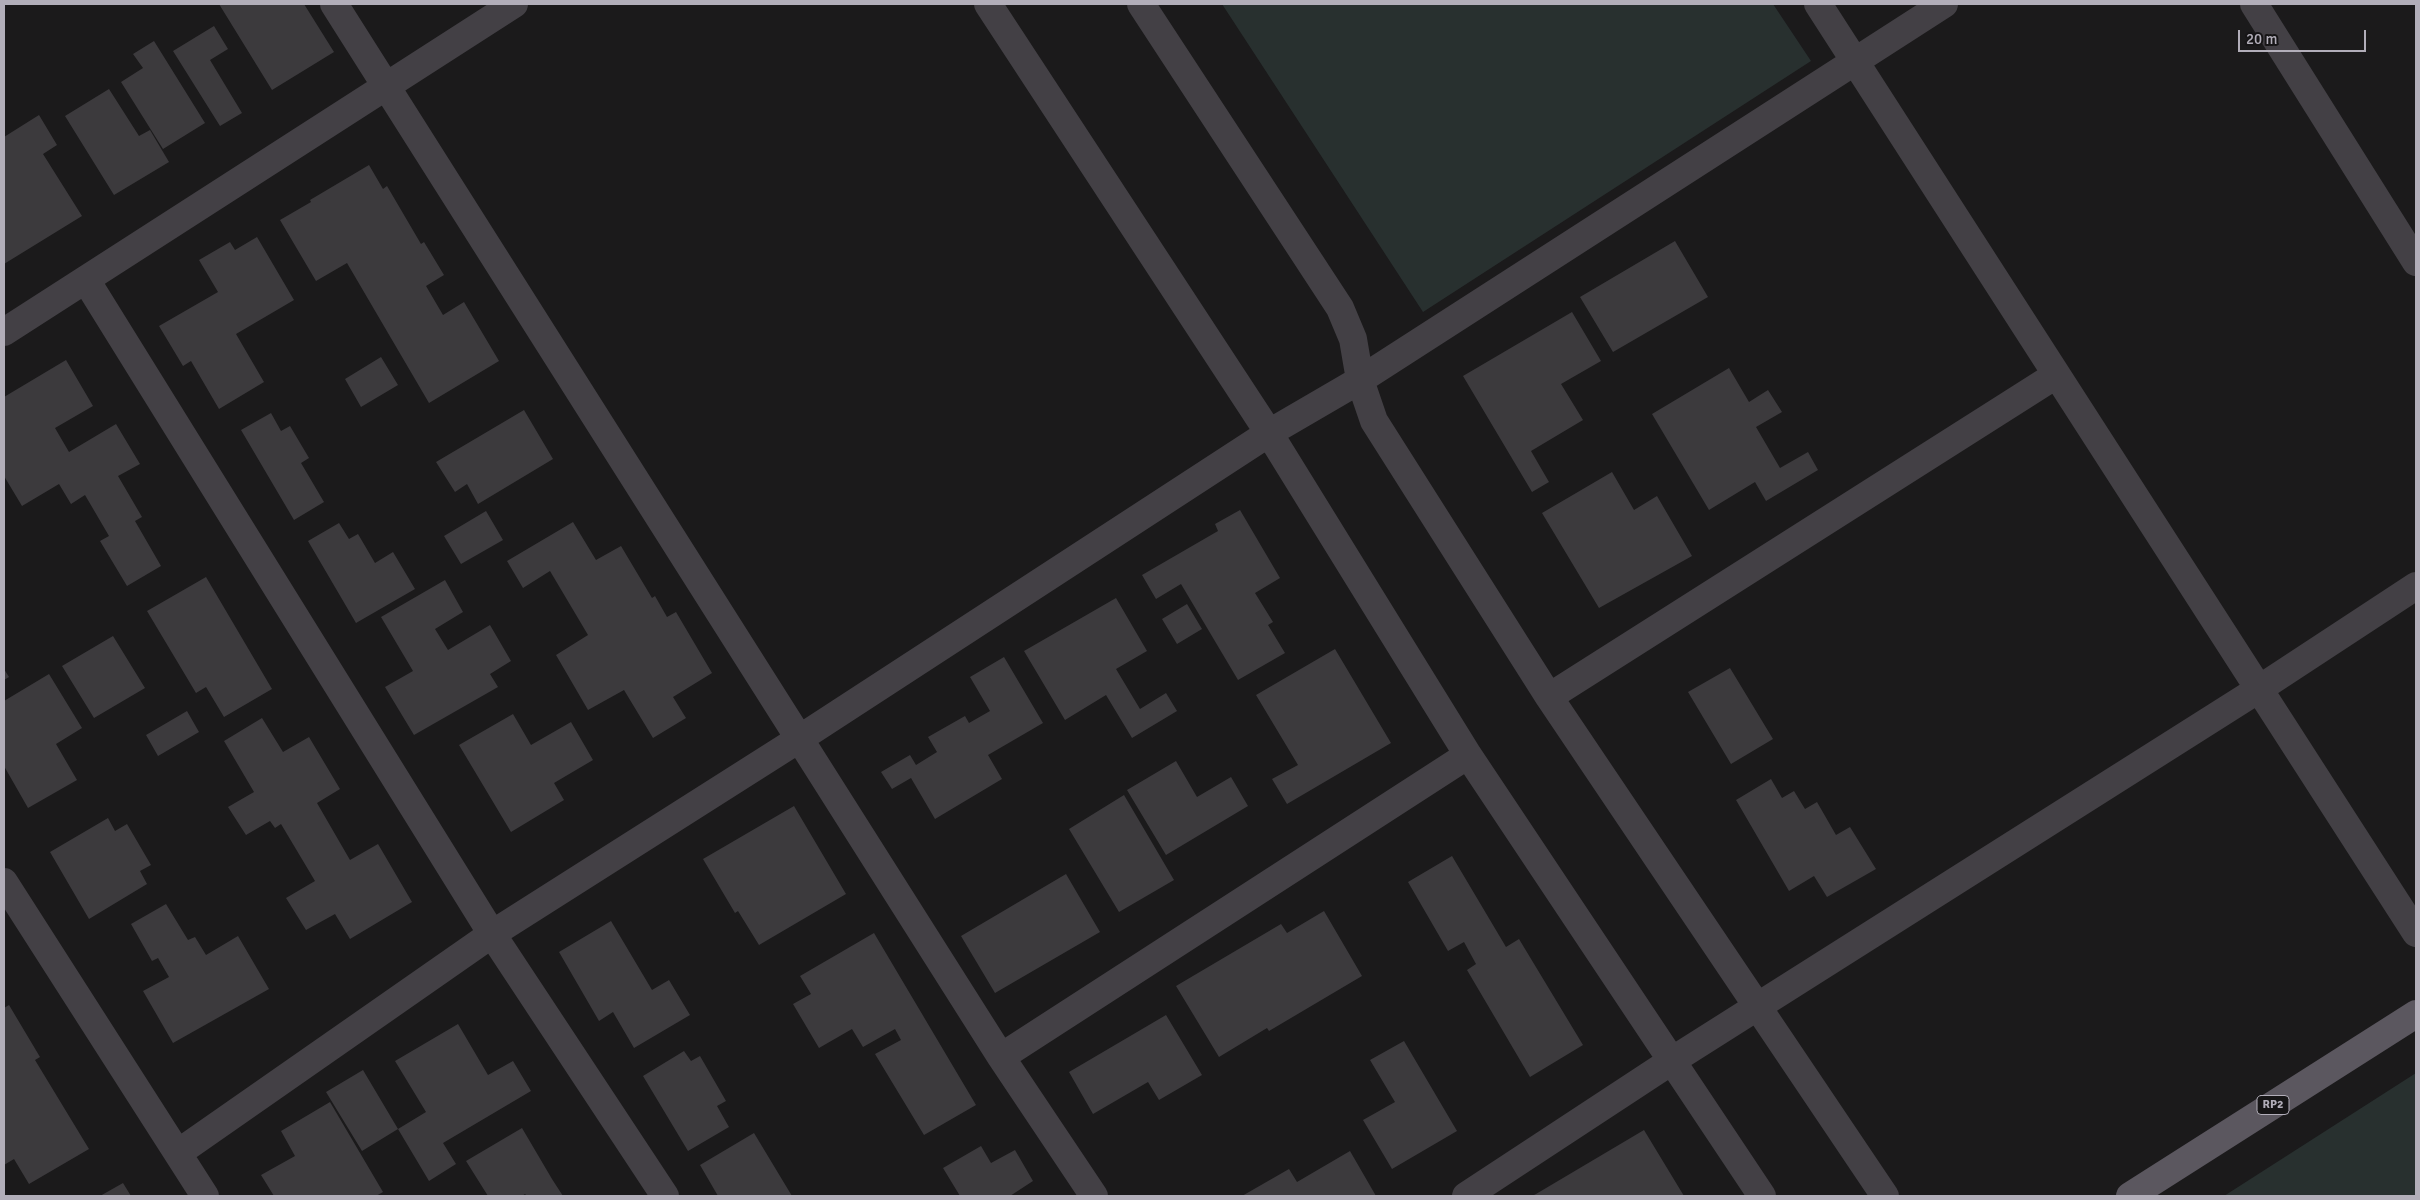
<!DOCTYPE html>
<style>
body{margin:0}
#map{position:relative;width:2420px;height:1200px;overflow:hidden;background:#1b1a1b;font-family:Signika,sans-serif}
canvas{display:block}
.frame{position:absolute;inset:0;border:5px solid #b2aeb9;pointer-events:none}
.scale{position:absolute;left:2238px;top:30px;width:128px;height:22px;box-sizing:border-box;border:2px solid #b2aeb9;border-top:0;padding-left:6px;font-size:15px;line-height:18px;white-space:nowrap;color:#b2aeb9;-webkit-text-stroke:4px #161516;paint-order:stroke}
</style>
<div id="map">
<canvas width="2420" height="1200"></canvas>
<div class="frame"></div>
<div class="scale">20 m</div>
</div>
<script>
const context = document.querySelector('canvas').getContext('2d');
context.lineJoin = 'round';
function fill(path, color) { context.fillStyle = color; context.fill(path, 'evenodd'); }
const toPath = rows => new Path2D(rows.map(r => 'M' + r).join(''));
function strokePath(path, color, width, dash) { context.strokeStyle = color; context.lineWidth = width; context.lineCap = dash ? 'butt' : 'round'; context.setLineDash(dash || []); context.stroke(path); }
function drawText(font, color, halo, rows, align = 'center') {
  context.font = font + ' Signika,sans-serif'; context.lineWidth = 4; context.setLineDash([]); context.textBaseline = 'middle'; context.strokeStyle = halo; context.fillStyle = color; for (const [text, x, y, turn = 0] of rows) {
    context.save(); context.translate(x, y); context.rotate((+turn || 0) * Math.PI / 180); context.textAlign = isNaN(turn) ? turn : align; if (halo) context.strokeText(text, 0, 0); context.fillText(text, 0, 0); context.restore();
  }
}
const green = toPath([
 [1222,4,1773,4,1811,61,1423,312],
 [2416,1073,2416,1196,2224,1196]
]);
const building = toPath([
 [219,4,304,4,334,52,272,90],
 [214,26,228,49,210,60,242,113,220,126,173,51],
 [154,41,205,123,163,149,121,82,143,68,133,54],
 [109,89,139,136,150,130,169,162,114,195,65,116],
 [39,115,57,145,43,154,82,216,4,264,4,137],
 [369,165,383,189,387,186,421,244,424,242,444,275,426,286,443,315,464,302,499,361,429,403,347,263,316,281,280,220,311,202,310,200],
 [257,237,294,300,236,334,264,382,219,409,191,361,183,366,159,326,218,292,199,260,230,242,235,250],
 [1675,241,1708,297,1613,352,1580,297],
 [1572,312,1601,361,1561,384,1583,420,1531,451,1549,482,1532,492,1463,376],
 [381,357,398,385,361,407,345,379],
 [66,360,93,406,55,428,69,452,116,424,140,464,118,476,142,517,135,521,161,566,127,586,100,541,109,536,85,495,71,504,59,484,22,506,4,476,4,397],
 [1729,368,1749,402,1768,390,1782,412,1756,427,1780,468,1808,452,1818,470,1766,501,1755,482,1709,510,1652,414],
 [524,410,553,459,478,504,467,484,455,492,436,462],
 [271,413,281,431,290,426,309,458,301,463,324,502,294,520,241,430],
 [1612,472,1634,510,1657,496,1692,556,1599,608,1542,513],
 [1240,510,1280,578,1255,593,1273,622,1268,625,1285,653,1238,680,1181,584,1156,599,1142,575,1218,531,1215,524],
 [486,511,503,540,461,564,444,536],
 [573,522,596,560,621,546,652,598,655,596,667,617,676,612,712,673,673,697,686,718,653,738,624,690,588,710,556,655,588,635,550,571,523,588,507,561],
 [339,523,349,539,358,534,375,563,393,552,415,589,356,623,308,541],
 [206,577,272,689,224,717,206,687,196,693,147,611],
 [445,580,463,612,435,629,448,650,490,625,511,661,490,674,498,687,414,735,385,687,413,671,381,617],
 [1116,598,1147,651,1116,669,1140,709,1166,693,1177,711,1132,738,1106,695,1065,720,1024,651],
 [1187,604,1202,629,1177,644,1162,619],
 [113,636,145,688,94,718,62,666],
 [1335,649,1391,743,1287,804,1272,779,1298,765,1256,695],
 [1004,657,1043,723,988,755,1002,779,935,819,911,778,892,789,881,772,910,755,916,765,937,752,928,737,965,716,969,723,990,711,970,677],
 [1730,668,1773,739,1731,764,1688,692],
 [4,669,9,677,4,680],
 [49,674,82,728,56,744,77,780,28,808,4,766,4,701],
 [187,711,199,732,158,756,146,735],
 [513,714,531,745,571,722,593,760,554,783,564,800,511,832,459,745],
 [262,718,283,752,309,737,340,789,317,803,350,860,378,844,412,902,350,939,335,914,306,930,286,898,315,881,281,824,275,828,270,821,246,835,228,807,254,792,224,741],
 [1176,761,1197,797,1231,777,1248,806,1166,855,1127,790],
 [1771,779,1782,798,1794,791,1805,809,1817,802,1836,835,1850,827,1876,869,1827,897,1814,876,1789,891,1736,800],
 [1124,795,1174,880,1119,912,1069,829],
 [794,806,846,894,759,945,738,911,735,913,703,859],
 [108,818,115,831,127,824,151,865,140,871,147,884,89,919,50,852],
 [1452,856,1506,947,1519,939,1583,1045,1530,1077,1467,970,1476,964,1464,942,1448,951,1408,882],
 [1066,874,1100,932,995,993,961,936],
 [166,904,188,940,195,937,206,955,238,936,269,989,173,1043,143,991,169,977,158,958,152,961,131,924],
 [1324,911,1362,976,1269,1031,1267,1028,1219,1057,1176,986,1281,924,1287,933],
 [611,921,652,990,669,980,690,1015,634,1048,613,1012,599,1021,559,952],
 [874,933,976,1105,924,1135,875,1054,901,1040,895,1029,863,1047,852,1029,819,1048,793,1004,811,994,800,976],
 [9,1005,40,1057,35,1060,89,1149,29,1184,14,1159,4,1165,4,1008],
 [1166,1015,1202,1075,1159,1100,1148,1082,1093,1114,1069,1072],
 [458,1024,488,1075,513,1061,531,1091,443,1143,456,1164,429,1181,398,1129,426,1112,395,1061],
 [1404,1041,1457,1131,1392,1169,1363,1120,1395,1102,1370,1060],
 [684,1051,691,1061,700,1056,726,1101,717,1106,729,1127,688,1151,643,1076],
 [363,1070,398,1129,362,1151,326,1092],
 [330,1102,383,1192,376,1196,274,1196,261,1175,295,1156,281,1131],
 [522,1128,552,1179,563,1196,527,1196,525,1194,522,1196,488,1196,466,1161],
 [1644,1130,1684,1196,1532,1196,1536,1194],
 [754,1133,792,1196,718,1196,700,1165],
 [981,1146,991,1163,1015,1150,1033,1181,1010,1196,960,1196,943,1168],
 [1350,1151,1376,1196,1242,1196,1289,1169,1297,1182],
 [123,1183,131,1196,100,1196]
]);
const street = toPath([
 [334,4,1001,1057,1094,1196],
 [988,4,1269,433,1468,755,1762,1196],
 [1141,4,1340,308,1353,339,1360,380,1374,421,1549,697,1885,1196],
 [1818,4,2416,933],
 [2254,4,2416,262],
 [86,280,492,934,665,1196],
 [4,332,514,4],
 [1549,697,2056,375],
 [4,882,205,1196],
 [1001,1057,1468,755],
 [178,1153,492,934,799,739,1269,433,1360,380,1944,4],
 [1466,1196,1673,1060,2259,689,2416,586]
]);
const primary = toPath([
 [2130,1196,2416,1014]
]);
const shields = [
 [2273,1105,32]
];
const shieldNames = [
 ["RP2",2273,1105]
];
fill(green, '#28302f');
fill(building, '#3c3a3d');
strokePath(street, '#434045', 28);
strokePath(primary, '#5b575f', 28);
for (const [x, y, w] of shields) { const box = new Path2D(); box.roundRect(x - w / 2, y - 9.5, w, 19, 4); context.fillStyle = '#161516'; context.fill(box); strokePath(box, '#b2aeb9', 1); }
drawText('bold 12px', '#b2aeb9', null, shieldNames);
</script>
